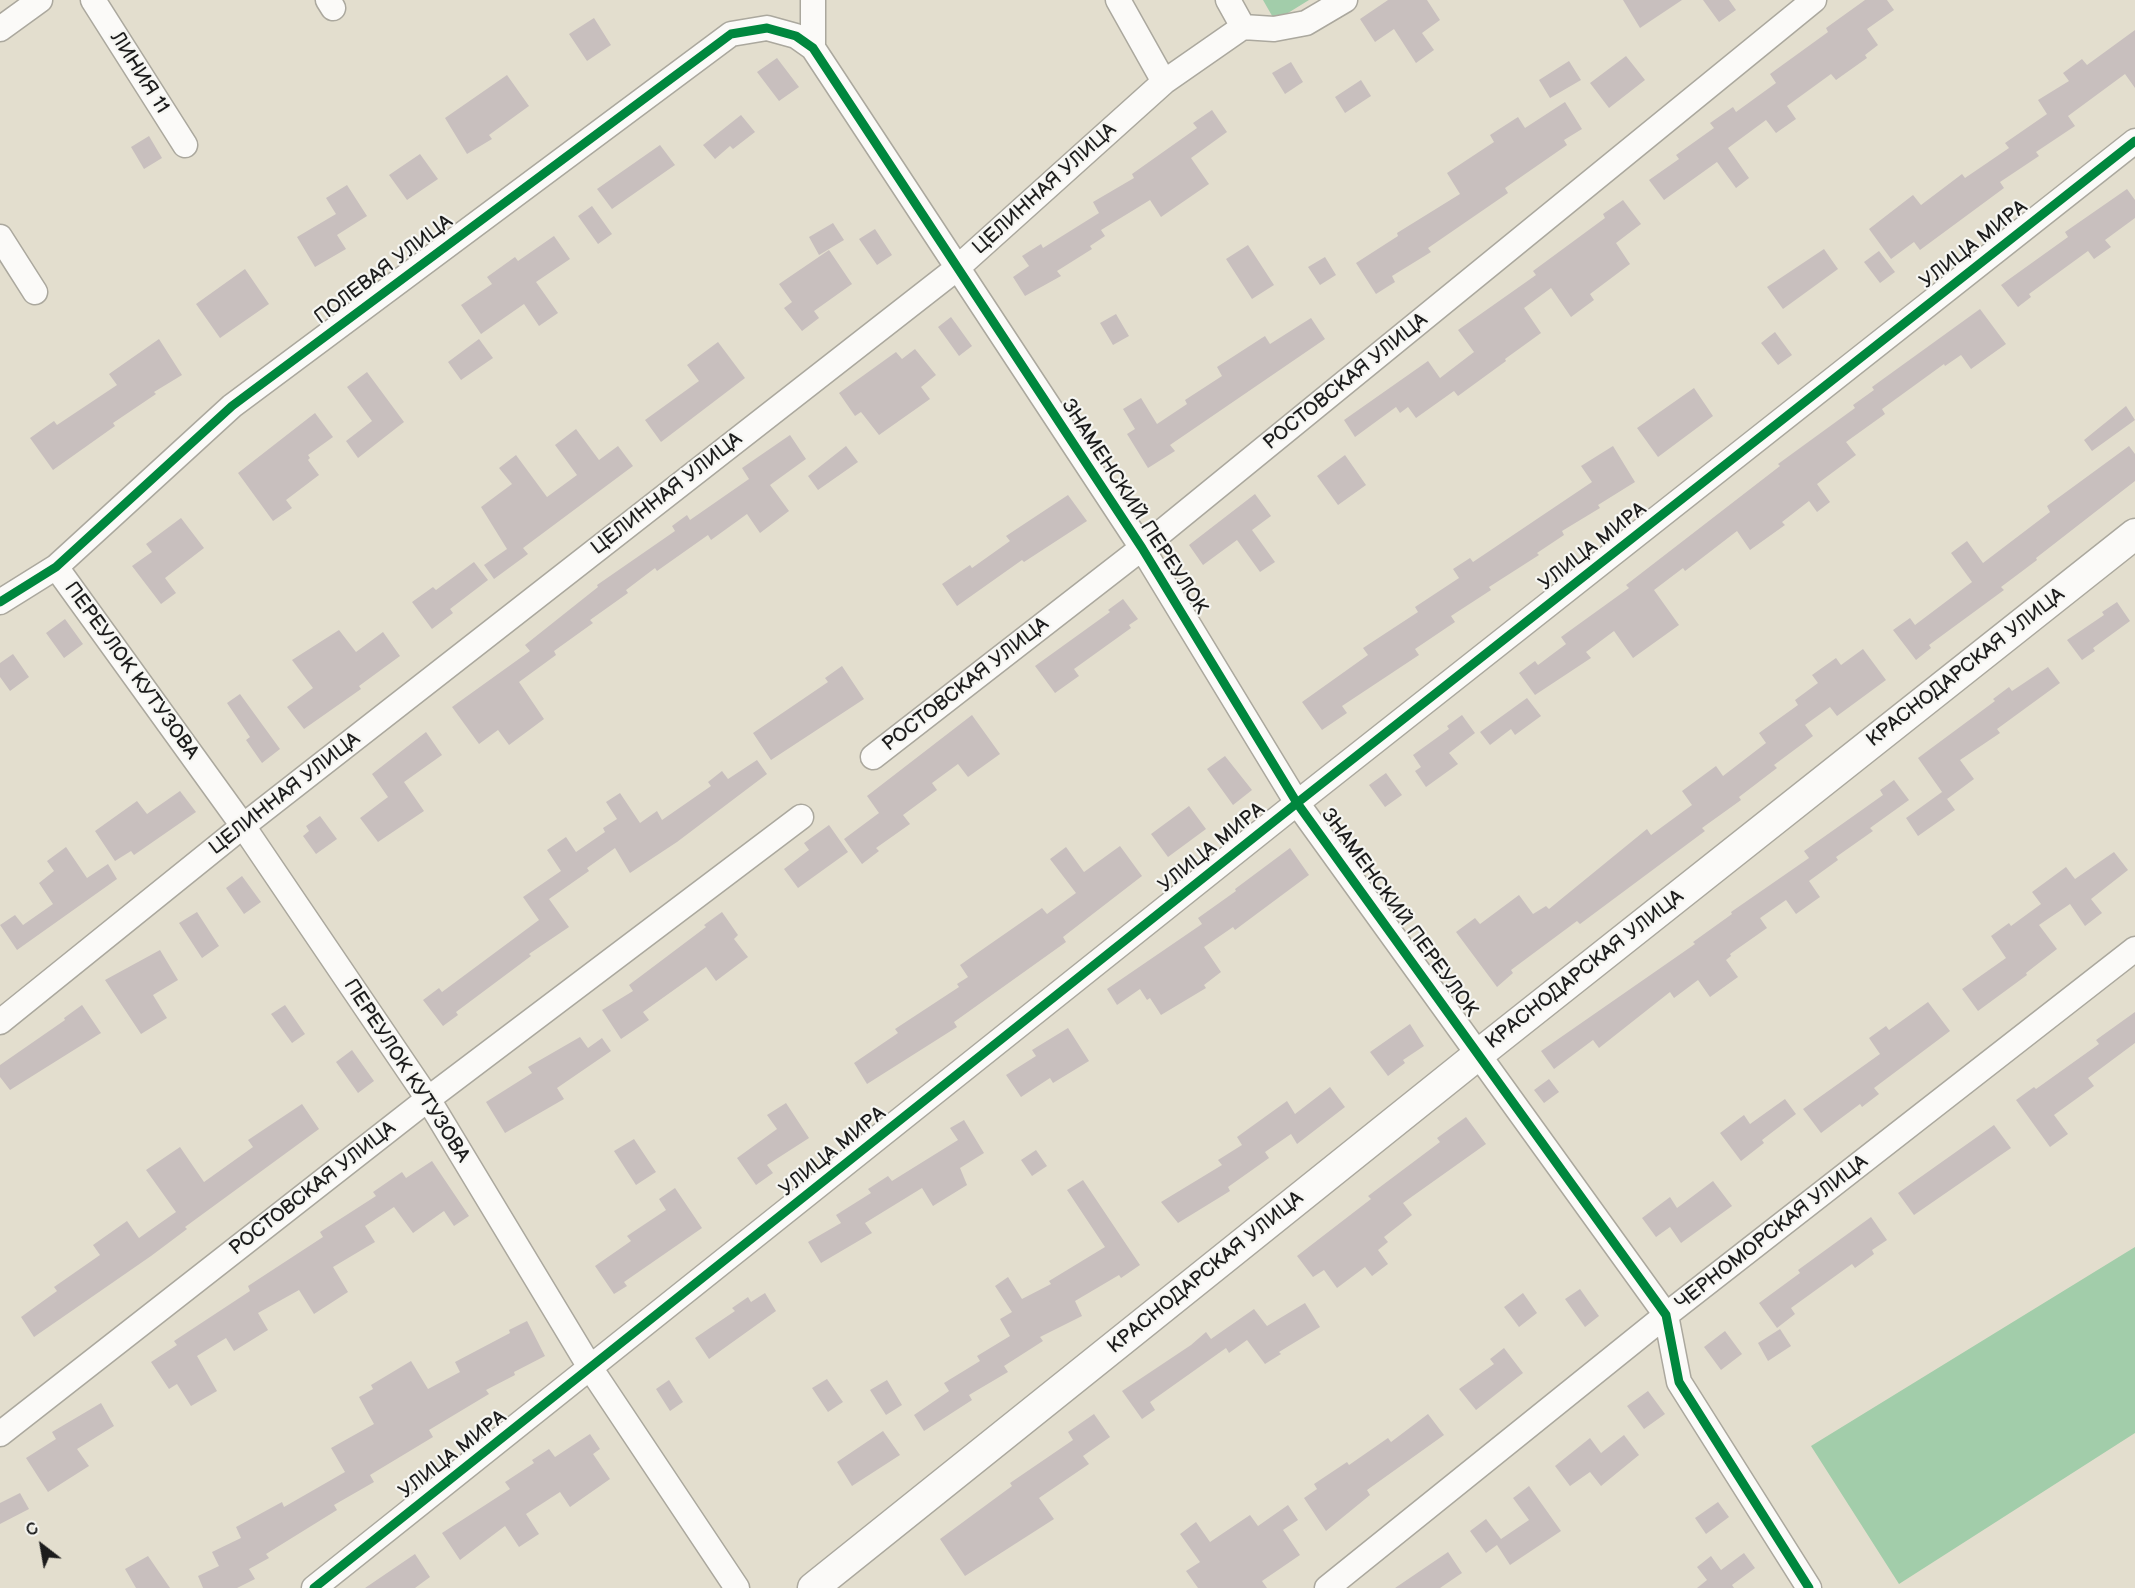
<!DOCTYPE html>
<meta charset="utf-8">
<style>
body{margin:0}
#map{position:relative;width:2135px;height:1588px;overflow:hidden;background:#e3dece;font-family:"Balsamiq Sans",sans-serif}
canvas{display:block}
.north{position:absolute;left:12px;top:1516px;width:60px;height:60px;-webkit-text-stroke:4px #f6f6f2;paint-order:stroke;rotate:329deg;font-size:16px;font-weight:700;line-height:24px;text-align:center;color:#1c1c1c}
.north::after{content:'';display:block;margin:auto;width:21px;height:27px;background:#1c1c1c;clip-path:polygon(50% 0,100% 100%,50% 72%,0 100%)}
</style>
<div id="map">
<canvas width="2135" height="1588"></canvas>
<div class="north">С</div>
</div>
<script>
const context = document.querySelector('canvas').getContext('2d');
context.lineJoin = 'round';
function fill(path, color) { context.fillStyle = color; context.fill(path, 'evenodd'); }
const toPath = rows => new Path2D(rows.map(r => 'M' + r).join(''));
function strokePath(path, color, width, dash) { context.strokeStyle = color; context.lineWidth = width; context.lineCap = dash ? 'butt' : 'round'; context.setLineDash(dash || []); context.stroke(path); }
function drawText(font, color, halo, rows, align = 'center') {
  context.font = font + ' "Balsamiq Sans",sans-serif'; context.lineWidth = 4.5; context.setLineDash([]); context.textBaseline = 'middle'; context.strokeStyle = halo; context.fillStyle = color; for (const [text, x, y, turn = 0] of rows) {
    context.save(); context.translate(x, y); context.rotate((+turn || 0) * Math.PI / 180); context.textAlign = isNaN(turn) ? turn : align; if (halo) context.strokeText(text, 0, 0); context.fillText(text, 0, 0); context.restore();
  }
}
const forest = toPath([
 [1263,0,1309,0,1275,21],
 [2135,1247,2135,1433,1899,1584,1811,1446]
]);
const building = toPath([
 [1388,0,1427,0,1440,20,1422,33,1434,50,1416,63,1394,29,1375,42,1360,19],
 [1623,0,1682,0,1640,28],
 [1703,0,1729,0,1736,10,1719,22],
 [1865,0,1887,0,1894,10,1867,29,1878,45,1865,55,1867,58,1836,80,1831,74,1787,106,1796,119,1776,133,1766,120,1728,148,1749,178,1736,188,1717,162,1664,200,1649,180,1679,159,1676,155,1714,128,1710,123,1733,107,1736,112,1776,83,1770,74,1828,32,1826,28],
 [594,18,611,45,587,61,569,34],
 [2135,30,2135,88,2125,74,2068,116,2075,126,2036,152,2039,156,2000,182,2004,188,1920,250,1914,242,1891,259,1869,229,1913,195,1921,205,1962,174,1965,178,2009,148,2005,143,2047,114,2038,100,2069,81,2063,73,2082,59,2087,65],
 [1626,56,1645,80,1609,108,1590,83],
 [777,58,799,87,779,101,757,72],
 [1569,61,1581,80,1550,98,1539,80],
 [1291,62,1303,82,1285,94,1272,73],
 [507,75,529,106,489,135,492,139,467,154,445,118],
 [1361,80,1371,96,1345,113,1335,97],
 [1565,102,1582,129,1564,140,1567,145,1505,188,1508,193,1428,248,1431,252,1392,276,1395,282,1376,294,1356,263,1398,236,1397,233,1460,194,1447,173,1494,142,1490,135,1518,117,1525,128],
 [1212,110,1227,132,1191,158,1209,184,1161,217,1150,200,1101,230,1105,236,1090,246,1092,249,1057,271,1061,276,1025,296,1013,277,1029,266,1022,256,1041,244,1043,248,1099,213,1093,202,1134,178,1132,174,1197,128,1193,123],
 [741,115,755,132,733,149,730,146,715,159,703,145],
 [149,136,162,158,144,169,131,147],
 [660,145,675,165,612,209,597,189],
 [420,154,438,179,407,200,389,175],
 [347,185,367,216,337,235,346,249,315,267,297,237,336,214,326,198],
 [2127,189,2135,200,2135,218,2105,240,2111,247,2094,259,2088,251,2029,294,2031,297,2018,307,2001,285,2068,237,2065,232],
 [1623,200,1641,224,1616,243,1630,264,1590,294,1594,300,1571,317,1551,288,1524,308,1541,333,1505,359,1506,361,1458,396,1454,391,1416,418,1408,407,1400,413,1396,407,1355,437,1344,420,1428,361,1440,378,1474,352,1458,330,1536,275,1533,271,1605,218,1603,214],
 [592,206,612,234,598,244,578,216],
 [833,223,844,240,819,255,809,237],
 [875,229,892,255,877,265,859,239],
 [554,236,570,259,536,282,558,313,539,326,524,304,481,334,461,305,492,284,487,277,515,257,518,261],
 [1248,245,1274,285,1252,299,1226,259],
 [1824,249,1838,269,1783,309,1767,287],
 [829,250,852,284,814,311,819,318,802,331,784,308,792,302,779,284],
 [1879,251,1895,272,1880,283,1864,262],
 [1325,257,1336,275,1320,285,1308,267],
 [245,269,269,304,220,338,196,304],
 [1980,309,2006,344,1971,369,1961,355,1945,366,1944,364,1882,409,1885,414,1846,442,1856,455,1817,484,1830,502,1817,512,1809,501,1782,522,1785,525,1750,550,1737,531,1685,571,1683,568,1654,590,1679,625,1633,658,1614,631,1586,652,1591,658,1535,695,1519,673,1535,661,1538,665,1566,644,1561,637,1629,588,1626,585,1780,466,1778,464,1855,408,1853,405,1874,390,1872,387],
 [1116,314,1129,336,1113,345,1100,323],
 [951,317,972,346,959,356,938,327],
 [1311,318,1325,339,1170,445,1175,451,1148,468,1127,434,1135,429,1123,409,1141,398,1157,424,1187,404,1185,400,1222,376,1217,367,1265,336,1270,344],
 [1775,332,1792,355,1778,365,1761,343],
 [159,339,182,375,154,392,156,394,113,423,115,426,53,470,30,438,54,421,57,425,117,385,109,374],
 [479,339,493,358,461,380,448,362],
 [718,342,745,378,661,442,645,420,699,381,687,365],
 [915,349,936,375,921,387,930,399,879,435,861,412,855,416,839,393,896,352,902,359],
 [367,372,404,422,358,458,346,441,372,421,347,387],
 [1694,388,1713,416,1658,457,1637,428],
 [2126,406,2135,420,2092,451,2084,440],
 [315,413,333,437,308,455,310,458,308,460,319,475,286,500,292,508,273,521,238,473],
 [576,429,599,460,618,446,633,466,523,548,528,554,494,579,484,565,507,549,481,507,512,484,499,468,516,455,547,497,577,475,555,445],
 [790,435,806,459,770,485,789,511,760,533,747,514,711,540,708,535,657,571,655,568,626,590,628,593,590,620,593,623,554,651,556,655,519,682,544,719,509,745,498,730,479,744,452,707,530,651,525,645,598,587,597,585,675,531,672,526,687,515,690,520,749,479,742,468],
 [846,446,858,462,818,490,808,476],
 [1613,446,1635,482,1598,505,1600,508,1562,531,1564,535,1537,553,1539,555,1489,587,1491,590,1451,616,1455,622,1415,649,1419,655,1342,706,1347,713,1322,730,1302,702,1368,655,1363,648,1418,612,1415,607,1459,578,1453,569,1470,558,1473,562,1592,482,1581,466],
 [2129,446,2135,454,2135,481,2036,558,2037,560,2001,587,2004,590,1929,645,1931,648,1916,660,1893,630,1910,618,1915,625,1972,582,1951,553,1967,541,1983,563,2050,512,2047,506],
 [1345,455,1366,485,1338,505,1317,476],
 [1255,494,1271,516,1252,530,1275,562,1260,572,1237,540,1203,565,1189,545],
 [1068,495,1087,521,1024,562,1022,560,957,606,942,584,970,565,972,568,1010,541,1006,536],
 [181,518,204,548,165,578,176,593,161,604,132,566,152,552,146,544],
 [474,562,488,580,450,609,453,613,432,629,412,602,433,587,436,590],
 [1123,599,1138,619,1129,625,1131,628,1074,669,1079,676,1055,693,1035,666,1110,612,1108,610],
 [2117,602,2130,621,2093,648,2095,651,2082,660,2067,640,2104,615,2102,612],
 [65,619,83,644,64,658,46,633],
 [339,630,356,652,383,632,400,656,359,686,361,689,304,729,287,707,313,688,292,660],
 [1863,649,1886,680,1837,716,1830,707,1805,725,1813,736,1774,765,1777,768,1739,797,1741,800,1702,828,1705,831,1580,924,1577,921,1511,970,1513,973,1497,987,1456,932,1475,918,1480,924,1519,895,1533,914,1546,906,1549,909,1647,829,1651,835,1692,805,1682,791,1716,766,1723,776,1766,743,1759,733,1798,705,1795,700,1818,683,1812,675,1836,658,1841,665],
 [13,654,29,677,10,691,0,677,0,663],
 [842,666,864,699,771,760,753,733,828,682,825,678],
 [2048,667,2060,683,1997,729,2000,733,1960,760,1974,779,1947,799,1918,758,1995,701,1993,699,2009,687,2012,691],
 [240,694,280,749,262,763,246,740,250,737,227,703],
 [1527,698,1541,716,1515,735,1511,729,1490,745,1480,732],
 [972,715,1000,754,968,777,958,764,932,783,937,790,903,815,910,824,876,848,879,851,862,864,844,839,879,813,867,796],
 [1462,715,1475,733,1449,753,1458,764,1426,787,1415,771,1421,767,1413,755,1449,729,1447,726],
 [426,732,442,755,404,782,424,811,378,842,360,818,388,797,372,774],
 [1225,756,1252,790,1233,805,1207,769],
 [757,760,767,774,677,842,630,873,615,848,587,868,589,871,549,899,569,927,529,954,531,956,456,1012,458,1015,443,1026,423,1000,439,988,442,992,539,920,523,897,561,871,547,850,566,837,576,852,605,832,603,828,617,819,606,802,620,793,640,823,657,811,662,820,711,786,708,782,722,771,728,779],
 [1386,773,1402,795,1385,807,1369,785],
 [1894,780,1909,800,1870,828,1873,831,1836,857,1838,860,1809,881,1820,897,1796,914,1786,900,1760,918,1767,928,1730,954,1731,956,1726,960,1738,977,1710,997,1698,980,1674,998,1670,992,1599,1048,1593,1040,1554,1069,1541,1051,1695,944,1693,942,1732,914,1731,912,1809,858,1804,851,1883,795,1880,790],
 [180,791,196,812,134,855,131,851,115,861,95,831,137,801,147,814],
 [1942,792,1955,810,1918,836,1906,818],
 [1189,806,1206,829,1168,857,1151,834],
 [320,816,337,839,316,854,303,836,309,831,306,826],
 [829,825,848,852,798,888,784,869,809,850,804,843],
 [1120,846,1142,876,1063,937,1066,942,954,1022,957,1027,867,1084,854,1063,898,1033,895,1029,959,987,957,984,968,977,960,965,1042,908,1047,914,1076,893,1050,859,1066,847,1084,872],
 [66,847,87,878,108,864,117,879,17,950,0,925,15,915,23,925,53,904,39,883,54,871,47,861],
 [1290,848,1309,875,1235,930,1233,927,1204,947,1221,972,1204,985,1206,988,1161,1015,1150,998,1147,1000,1140,989,1117,1005,1107,989,1202,924,1198,918,1236,891,1235,889],
 [2114,852,2128,870,2091,899,2102,913,2085,926,2070,904,2039,925,2057,949,2026,973,2027,975,1978,1011,1962,989,2006,958,1991,936,2009,923,2011,926,2041,904,2032,892,2066,867,2075,879],
 [242,876,261,902,244,914,226,888],
 [197,912,219,946,202,958,179,923],
 [722,912,738,935,734,939,748,957,716,981,706,967,643,1012,649,1020,621,1039,602,1010,633,991,629,985,706,927,704,925],
 [160,950,178,980,153,995,167,1018,141,1034,105,980],
 [1928,1002,1950,1031,1874,1088,1879,1094,1862,1107,1860,1104,1821,1133,1803,1109,1880,1054,1869,1038,1886,1026,1889,1030],
 [82,1005,101,1033,10,1090,0,1077,0,1065,65,1020,64,1018],
 [285,1005,305,1034,292,1043,271,1014],
 [2135,1012,2135,1043,2088,1078,2094,1086,2054,1115,2068,1134,2050,1147,2016,1100,2034,1087,2036,1089,2099,1044,2096,1040],
 [1410,1024,1424,1046,1403,1060,1405,1063,1388,1076,1370,1052],
 [1068,1028,1089,1061,1053,1083,1050,1078,1021,1097,1006,1075,1036,1056,1032,1050],
 [580,1037,588,1048,602,1038,611,1051,557,1088,564,1099,505,1133,486,1102,532,1073,528,1067],
 [352,1050,374,1081,358,1093,336,1062],
 [1549,1079,1559,1092,1544,1103,1534,1090],
 [1330,1087,1345,1107,1297,1144,1291,1134,1265,1152,1269,1158,1228,1187,1230,1191,1178,1223,1161,1202,1222,1165,1218,1160,1242,1145,1237,1137,1287,1101,1295,1114],
 [1785,1099,1796,1114,1762,1140,1764,1143,1741,1161,1720,1133,1744,1115,1750,1124],
 [786,1103,809,1138,767,1165,773,1173,756,1185,737,1158,777,1129,767,1115],
 [302,1104,319,1129,185,1227,187,1229,151,1256,34,1337,21,1317,57,1291,54,1287,100,1255,93,1245,127,1221,139,1238,176,1212,146,1170,180,1147,204,1182,253,1147,248,1140],
 [1466,1117,1486,1144,1403,1203,1412,1215,1384,1237,1388,1242,1378,1250,1388,1264,1372,1276,1365,1267,1337,1288,1324,1270,1313,1277,1297,1256,1371,1199,1368,1196,1440,1142,1437,1138],
 [964,1120,984,1153,960,1168,967,1185,933,1206,922,1188,865,1223,872,1233,821,1263,808,1242,841,1223,836,1215,871,1193,868,1189,888,1176,892,1181,958,1140,950,1128],
 [1994,1125,2011,1148,1914,1215,1898,1193],
 [634,1139,656,1172,636,1185,614,1151],
 [1036,1150,1047,1166,1032,1176,1021,1160],
 [432,1161,469,1216,454,1226,444,1211,413,1233,394,1207,365,1226,375,1242,333,1267,348,1292,314,1314,299,1290,258,1313,268,1330,234,1351,226,1338,197,1356,217,1391,191,1406,177,1384,169,1389,151,1362,177,1345,174,1341,250,1291,248,1286,323,1237,320,1232,376,1196,373,1192,402,1172,406,1178],
 [1083,1180,1140,1265,1121,1278,1119,1275,1075,1301,1082,1316,1040,1337,1043,1341,1004,1366,1008,1372,969,1395,972,1400,924,1431,914,1415,949,1391,944,1383,980,1361,977,1356,1010,1336,1000,1319,1012,1312,995,1286,1008,1277,1022,1299,1051,1284,1049,1281,1105,1247,1067,1190],
 [1713,1181,1732,1206,1681,1243,1670,1227,1656,1237,1642,1218,1670,1197,1677,1208],
 [675,1188,702,1228,624,1282,627,1286,614,1294,595,1266,631,1241,627,1236,666,1210,659,1199],
 [1871,1217,1887,1240,1872,1250,1874,1254,1855,1268,1852,1264,1791,1308,1795,1314,1777,1328,1759,1303,1800,1273,1798,1270],
 [1580,1289,1599,1316,1585,1327,1565,1299],
 [765,1293,776,1311,709,1359,695,1338,735,1311,732,1308,748,1297,751,1302],
 [1523,1293,1537,1313,1519,1327,1504,1307],
 [1305,1303,1320,1327,1279,1352,1281,1354,1265,1364,1247,1340,1229,1353,1226,1348,1150,1402,1155,1410,1142,1419,1122,1391,1191,1345,1206,1332,1211,1339,1254,1309,1267,1326],
 [527,1321,545,1356,514,1372,515,1375,486,1390,489,1394,429,1430,433,1437,370,1475,374,1482,334,1505,337,1510,266,1554,269,1558,249,1569,255,1579,237,1588,203,1588,198,1576,219,1566,212,1552,241,1538,236,1527,282,1502,284,1507,345,1472,331,1448,374,1424,359,1397,373,1389,371,1385,411,1361,428,1389,460,1372,455,1362,510,1333,509,1330],
 [1780,1329,1791,1346,1768,1361,1758,1343],
 [1725,1331,1742,1354,1721,1370,1704,1347],
 [1504,1348,1523,1373,1476,1410,1459,1389,1494,1364,1490,1359],
 [827,1379,843,1402,828,1412,812,1388],
 [669,1380,683,1402,670,1411,656,1389],
 [887,1380,902,1405,886,1415,870,1390],
 [1648,1391,1665,1414,1644,1429,1627,1406],
 [101,1403,114,1426,77,1449,89,1466,48,1492,26,1458,56,1439,52,1432],
 [1094,1414,1110,1437,1083,1456,1089,1464,1039,1498,1054,1519,965,1576,940,1539,1012,1486,1010,1483,1073,1440,1068,1432],
 [1428,1414,1444,1435,1367,1490,1370,1495,1326,1531,1304,1498,1317,1489,1314,1484,1347,1462,1349,1465,1388,1438,1391,1442],
 [883,1431,900,1455,852,1486,837,1462],
 [590,1434,600,1449,593,1454,610,1479,570,1507,560,1492,526,1514,539,1534,519,1547,505,1526,460,1560,442,1533,510,1489,505,1482,534,1463,532,1460,549,1449,555,1457],
 [1624,1435,1639,1455,1601,1486,1590,1472,1570,1486,1555,1466,1590,1438,1601,1453],
 [1529,1486,1561,1531,1510,1565,1497,1545,1486,1553,1470,1531,1486,1519,1501,1539,1529,1520,1513,1498],
 [20,1493,29,1509,0,1524,0,1503],
 [1718,1502,1729,1517,1706,1534,1695,1518],
 [1288,1505,1298,1520,1283,1530,1300,1555,1262,1581,1267,1588,1198,1588,1186,1571,1200,1562,1180,1534,1196,1522,1210,1542,1250,1515,1258,1526],
 [1448,1552,1462,1573,1440,1588,1395,1588],
 [1744,1553,1755,1568,1732,1585,1734,1588,1697,1588,1707,1580,1697,1567,1711,1556,1721,1570],
 [415,1554,430,1577,415,1588,365,1588],
 [148,1556,170,1588,136,1588,125,1569]
]);
const minor = toPath([
 [93,0,185,145],
 [328,0,333,8],
 [813,0,813,48],
 [1118,0,1164,82],
 [1228,0,1243,27],
 [0,29,40,0],
 [0,237,35,292],
 [56,567,243,826,428,1099,591,1369,737,1588],
 [0,602,56,567,232,406,731,34,767,28,796,36,813,48,1142,548,1297,803,1666,1315,1679,1382,1809,1588],
 [873,757,1142,548,1814,0],
 [0,1022,243,826,956,269,1164,82,1243,27,1274,29,1306,23,1345,0],
 [0,1434,428,1099,801,817],
 [314,1588,1297,803,2135,141],
 [1327,1588,1666,1315,2135,949]
]);
const tertiary = toPath([
 [813,1588,1479,1054,2135,534]
]);
const cycleway = toPath([
 [0,602,56,567,232,406,731,34,767,28,796,36,813,48,1142,548,1297,803,1666,1315,1679,1382,1809,1588],
 [314,1588,1297,803,2135,141]
]);
const streetNames = [
 ["ЛИНИЯ 11",139,73,58],
 ["ЦЕЛИННАЯ УЛИЦА",1045,189,-42],
 ["УЛИЦА МИРА",1974,245,-38],
 ["ПОЛЕВАЯ УЛИЦА",384,270,-37],
 ["РОСТОВСКАЯ УЛИЦА",1346,382,-39],
 ["ЦЕЛИННАЯ УЛИЦА",667,494,-38],
 ["ЗНАМЕНСКИЙ ПЕРЕУЛОК",1134,507,57],
 ["УЛИЦА МИРА",1593,547,-38],
 ["КРАСНОДАРСКАЯ УЛИЦА",1966,668,-38],
 ["ПЕРЕУЛОК КУТУЗОВА",131,671,54],
 ["РОСТОВСКАЯ УЛИЦА",966,685,-38],
 ["ЦЕЛИННАЯ УЛИЦА",285,794,-38],
 ["УЛИЦА МИРА",1212,848,-39],
 ["ЗНАМЕНСКИЙ ПЕРЕУЛОК",1399,913,54],
 ["КРАСНОДАРСКАЯ УЛИЦА",1585,970,-38],
 ["ПЕРЕУЛОК КУТУЗОВА",406,1071,57],
 ["УЛИЦА МИРА",833,1152,-39],
 ["РОСТОВСКАЯ УЛИЦА",313,1189,-38],
 ["ЧЕРНОМОРСКАЯ УЛИЦА",1772,1233,-38],
 ["КРАСНОДАРСКАЯ УЛИЦА",1206,1273,-39],
 ["УЛИЦА МИРА",453,1455,-38]
];
fill(forest, '#a2cdaa');
fill(building, '#c8bfbe');
strokePath(minor, '#aba89e', 27);
strokePath(tertiary, '#aba89e', 33);
strokePath(minor, '#fbfaf8', 24);
strokePath(tertiary, '#fbfaf8', 30);
strokePath(cycleway, '#00873e', 9);
drawText('20px', '#1c1c1c', '#f6f6f2', streetNames);
</script>
